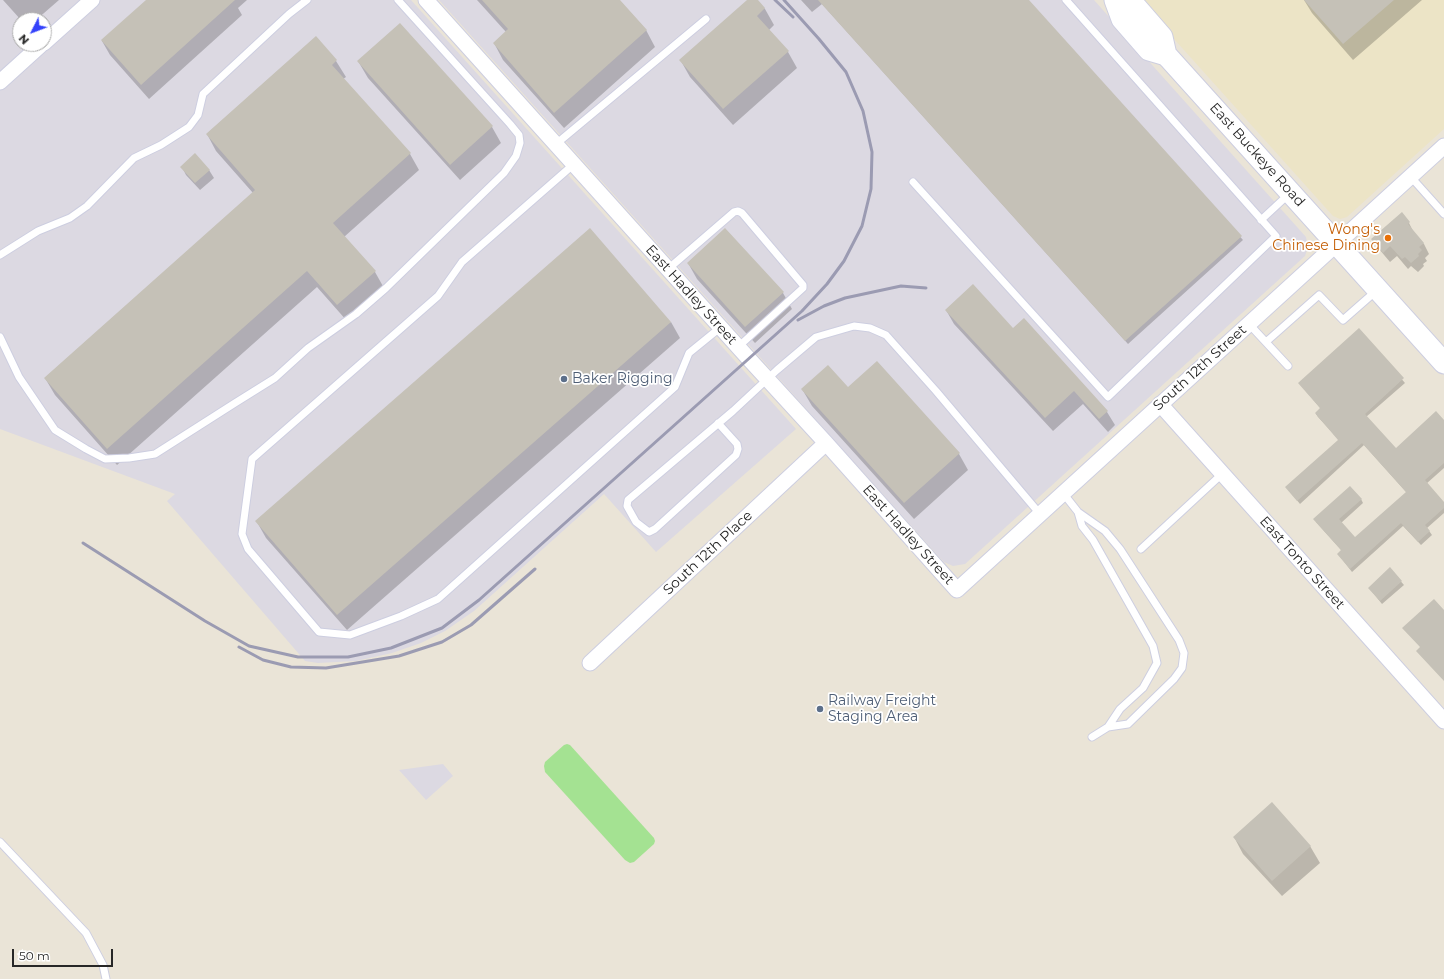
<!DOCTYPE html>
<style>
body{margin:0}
#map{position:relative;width:1444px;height:979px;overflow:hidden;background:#eae4d7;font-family:Montserrat,sans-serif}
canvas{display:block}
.north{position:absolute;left:12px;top:12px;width:40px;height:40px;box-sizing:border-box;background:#fff;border:1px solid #a9a9a9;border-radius:50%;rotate:228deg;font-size:11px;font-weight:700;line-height:16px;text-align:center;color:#272727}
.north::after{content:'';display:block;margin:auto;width:14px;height:18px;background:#3442fb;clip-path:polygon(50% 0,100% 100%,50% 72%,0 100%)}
.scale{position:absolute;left:12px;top:949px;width:101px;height:18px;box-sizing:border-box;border:2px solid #272727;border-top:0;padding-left:5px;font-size:12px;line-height:14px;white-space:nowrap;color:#272727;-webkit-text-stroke:3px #fff;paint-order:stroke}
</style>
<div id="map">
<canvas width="1444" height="979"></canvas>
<div class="north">N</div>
<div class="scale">50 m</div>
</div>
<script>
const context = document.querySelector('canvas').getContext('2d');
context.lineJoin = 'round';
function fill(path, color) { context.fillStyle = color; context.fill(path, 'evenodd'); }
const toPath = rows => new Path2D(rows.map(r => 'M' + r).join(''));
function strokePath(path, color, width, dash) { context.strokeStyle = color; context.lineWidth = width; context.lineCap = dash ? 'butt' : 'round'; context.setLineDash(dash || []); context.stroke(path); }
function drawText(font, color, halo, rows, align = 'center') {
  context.font = font + ' Montserrat,sans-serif'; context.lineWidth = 3.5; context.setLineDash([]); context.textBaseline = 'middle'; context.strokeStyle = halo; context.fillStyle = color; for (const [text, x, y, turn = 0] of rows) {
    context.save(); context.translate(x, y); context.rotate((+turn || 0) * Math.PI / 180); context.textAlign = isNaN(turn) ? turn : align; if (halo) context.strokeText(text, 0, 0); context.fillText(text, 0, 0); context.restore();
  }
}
const industrial = toPath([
 [0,0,411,0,796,429,656,552,604,494,474,611,445,631,421,643,392,653,356,661,318,663,305,661,167,501,175,494,0,429],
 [20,20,44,20,44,44,20,44],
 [439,0,1094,0,1306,237,1308,247,1305,256,965,564,953,566,944,562],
 [443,764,453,776,426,800,399,770]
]);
const education = toPath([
 [1139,0,1444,0,1444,129,1347,217,1340,219,1333,216]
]);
const green = toPath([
 [567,744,570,745,654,838,655,841,654,844,634,862,630,863,625,860,545,772,544,766,545,762,564,745]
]);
const shadow = toPath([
 [3,0,59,0,36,20,21,20],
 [147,0,247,0,238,8,242,15,149,99,110,55,102,41],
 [477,0,619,0,646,30,655,47,564,128,503,60,494,43,506,32],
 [749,0,757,0,765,9,774,25,769,30,788,52,797,68,733,125,690,77,681,61],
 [801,0,1027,0,1243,240,1128,344,822,4,812,12],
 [1304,0,1422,0,1353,60,1312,13],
 [316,37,336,61,346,77,343,79,410,154,419,170,344,237,375,272,384,288,347,321,317,287,117,465,55,395,45,378,253,193,216,151,207,134],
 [358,61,492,127,501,143,460,180,368,78],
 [182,167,209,170,214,178,200,190,186,175],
 [1401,214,1409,223,1414,233,1424,244,1429,254,1425,258,1427,261,1423,264,1424,266,1418,272,1411,266,1408,269,1397,256,1390,262,1379,249,1373,239],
 [725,229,783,293,792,309,755,343,697,279,688,263],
 [946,310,1013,329,1107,412,1115,425,1108,432,1083,404,1053,431,954,324],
 [671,322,680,338,347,630,266,538,257,522],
 [1359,330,1405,383,1366,417,1395,449,1444,422,1444,468,1426,484,1444,503,1444,513,1427,528,1432,535,1421,545,1403,526,1352,572,1338,554,1342,551,1316,522,1361,499,1363,503,1341,523,1355,539,1407,493,1364,445,1300,504,1286,487,1339,440,1318,417,1316,414,1321,409,1299,383],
 [802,389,848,389,959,454,968,470,914,519,812,406],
 [1390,569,1404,585,1382,604,1369,588],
 [1234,837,1310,846,1320,863,1282,896,1243,854]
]);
const building = toPath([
 [146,0,235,0,141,85,101,40],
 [482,0,620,0,647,30,554,113,493,43,508,29],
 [747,0,758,0,765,8,757,16,789,51,723,109,679,60],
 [818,0,1029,0,1242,236,1125,341],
 [1304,0,1394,0,1343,44],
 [400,23,493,126,450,165,357,61],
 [316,36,337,60,332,65,411,153,333,223,376,271,337,305,307,271,107,449,44,378,255,190,206,134],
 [195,153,210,170,195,183,180,167],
 [1402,212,1410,222,1408,224,1424,243,1419,247,1422,250,1418,254,1419,256,1411,263,1405,257,1402,259,1390,246,1383,253,1371,239],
 [590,228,671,322,337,615,255,521],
 [725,228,784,292,745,327,687,263],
 [973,284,1013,328,1024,318,1108,411,1099,419,1074,391,1045,418,945,310],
 [1359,328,1404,378,1365,414,1396,448,1436,411,1444,420,1444,463,1425,480,1444,502,1444,508,1425,525,1430,531,1418,542,1401,523,1350,569,1337,554,1341,550,1313,519,1350,486,1362,499,1339,519,1355,537,1406,492,1362,443,1297,501,1285,487,1338,440,1315,413,1320,408,1298,383],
 [877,361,960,453,904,503,801,389,828,365,848,387],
 [1390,567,1402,581,1380,601,1368,588],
 [1434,599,1444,610,1444,681,1416,651,1420,647,1402,628],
 [1272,802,1311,846,1272,881,1233,837]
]);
const lane = toPath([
 [556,144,706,19],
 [574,164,462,262,438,296,252,459,242,534,248,549,319,632,350,635,401,616,438,599,675,387,689,353,721,327],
 [1410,176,1444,214],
 [913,182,1108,397,1276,236,1066,0],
 [1261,220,1289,194],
 [0,255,38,231,70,218,87,206,134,158,161,145,189,127,198,115,203,94,289,14,307,0],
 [668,269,734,212,738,211,742,213,803,285,803,288,738,347],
 [1249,324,1288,366],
 [0,337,19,377,55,430,86,449,105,459,129,458,155,454,235,403,275,378,308,348,356,314,386,288,504,173,516,156,520,143,519,135,510,124,398,0],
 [1266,342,1319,295,1343,320,1376,291],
 [718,423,737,444,738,449,736,455,655,529,649,532,636,522,627,506,628,500,733,411,777,370,816,337,854,326,870,328,886,335,936,391,1040,514],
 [1063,493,1078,512,1105,531,1120,549,1179,640,1184,653,1182,668,1174,679,1128,724,1108,727,1092,737],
 [1078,512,1082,526,1093,540,1153,646,1157,663,1143,688,1120,709,1108,727],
 [1141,549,1222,474],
 [0,842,86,933,103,965,106,979]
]);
const street = toPath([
 [426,0,749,359,826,443,957,590,1444,146],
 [44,43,92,0],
 [0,82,42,44],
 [1160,404,1444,721],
 [590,663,826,443]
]);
const secondary = toPath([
 [1115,0,1122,19,1149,50,1166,55,1169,58,1444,363],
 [1122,0,1136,7,1162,37,1166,55]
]);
const rail = toPath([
 [775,0,793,17],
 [798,320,824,306,845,298,901,286,926,288],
 [83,543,205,621,249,646,298,657,348,657,391,648,442,628,479,600,802,311,827,284,844,261,862,226,871,189,872,152,863,111,846,72,819,39,784,0],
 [239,647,263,660,291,667,326,668,399,656,442,642,471,625,535,569]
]);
const markers = [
 [1388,238,4,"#e8710a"],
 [564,379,4,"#5c6f8a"],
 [820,709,4,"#5c6f8a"]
];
const streetNames = [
 ["East Buckeye Road",1257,155,48],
 ["East Hadley Street",691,295,48],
 ["South 12th Street",1200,368,-42],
 ["East Hadley Street",908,535,48],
 ["South 12th Place",708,553,-43],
 ["East Tonto Street",1302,563,48]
];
const foodNames = [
 ["Wong's",1380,230],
 ["Chinese Dining",1380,246]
];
const serviceNames = [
 ["Baker Rigging",572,379],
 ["Railway Freight",828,701],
 ["Staging Area",828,717]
];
fill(industrial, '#dcd9e2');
fill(education, '#ece4c6');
fill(green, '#a4e292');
fill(shadow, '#0003');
fill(building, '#c5c1b7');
strokePath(lane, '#cdcee0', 9);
strokePath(street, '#cdcee0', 17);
strokePath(secondary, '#cdcee0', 23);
strokePath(lane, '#fff', 7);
strokePath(street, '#fff', 15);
strokePath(secondary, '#fff', 21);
strokePath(rail, '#9b9bb2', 3);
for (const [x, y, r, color] of markers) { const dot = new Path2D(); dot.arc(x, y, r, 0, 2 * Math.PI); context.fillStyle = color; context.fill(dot); strokePath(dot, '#fff', 1.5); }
drawText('14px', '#272727', '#fff', streetNames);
drawText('14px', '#c56008', '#fff', foodNames, 'right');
drawText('14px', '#4e5e75', '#fff', serviceNames, 'left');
</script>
